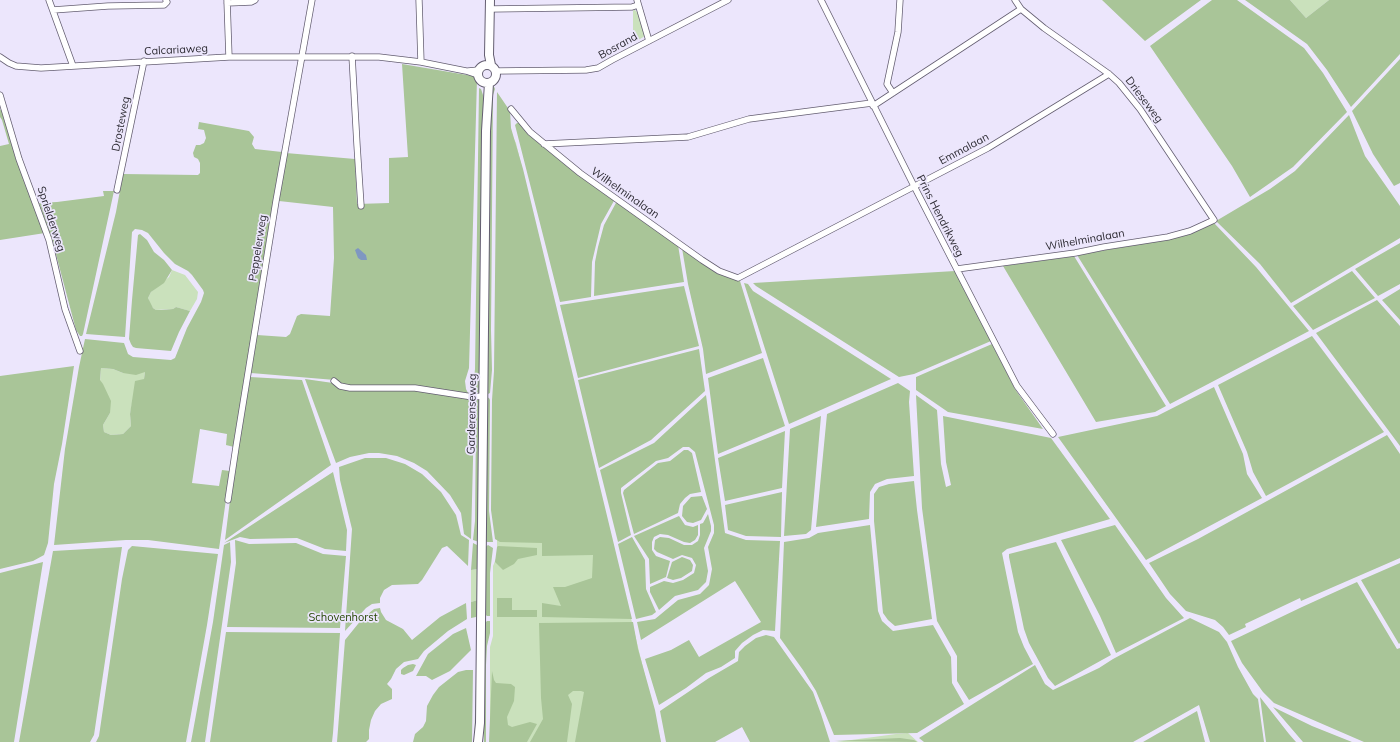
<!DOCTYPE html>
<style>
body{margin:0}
canvas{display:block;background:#ece6fc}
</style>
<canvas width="1400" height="742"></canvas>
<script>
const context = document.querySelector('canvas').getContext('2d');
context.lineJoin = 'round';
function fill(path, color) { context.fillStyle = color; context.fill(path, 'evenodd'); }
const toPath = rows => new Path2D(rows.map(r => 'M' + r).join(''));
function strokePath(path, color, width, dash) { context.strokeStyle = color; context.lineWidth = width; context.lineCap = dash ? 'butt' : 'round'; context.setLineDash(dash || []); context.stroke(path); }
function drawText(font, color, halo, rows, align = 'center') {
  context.font = font + ' Mulish,sans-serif'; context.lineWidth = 3.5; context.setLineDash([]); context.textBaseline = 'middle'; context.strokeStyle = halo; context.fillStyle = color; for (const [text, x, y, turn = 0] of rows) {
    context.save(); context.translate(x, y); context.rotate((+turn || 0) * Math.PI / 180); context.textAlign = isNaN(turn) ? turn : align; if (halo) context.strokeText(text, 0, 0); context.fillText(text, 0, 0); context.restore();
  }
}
const green = toPath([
 [1290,0,1329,0,1306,18],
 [634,9,638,13,645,36,635,42,633,41,633,11],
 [508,127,516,143,661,742,490,742,490,647,493,636,493,566,497,556,497,540],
 [172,270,185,275,198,292,197,299,190,311,176,307,173,309,156,310,153,308,150,304,148,298,151,292,169,277],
 [101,368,113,369,123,373,145,372,144,379,132,404,130,414,131,426,123,434,111,435,104,432,103,425,110,413,100,381],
 [478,569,478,600,471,602,471,570],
 [477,655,478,655,475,742,474,742],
 [908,733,918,742,836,742,896,734]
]);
const forest = toPath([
 [1102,0,1201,0,1145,41],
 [1212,0,1237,0,1304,48,1323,73,1347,112,1293,167,1250,197,1232,166,1150,46],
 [1245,0,1290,0,1306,18,1329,0,1400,0,1400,54,1351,107,1327,70,1307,44],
 [1400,59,1400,183,1394,186,1373,154,1352,111],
 [402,64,473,76,477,79,469,368,465,381,466,389,469,395,411,387,350,387,341,385,335,380,251,373,257,335,286,337,290,334,297,316,301,314,330,316,334,258,333,207,279,201,286,153,355,159,357,204,389,203,389,158,408,157],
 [493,84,495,89,493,95,491,330,492,370,490,393,486,395,489,124,492,85],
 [479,88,481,89,483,95,484,139,480,343,480,393,477,395,474,395,473,389,475,369],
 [497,92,510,111,511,128,523,169,632,619,542,617,542,603,561,606,553,587,565,587,592,578,593,555,542,556,542,543,500,542,495,539,491,510,492,400,494,371],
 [3,108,17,160,45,233,0,240,0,146,9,144,2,120,0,117,0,110],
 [1349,115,1365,156,1400,206,1400,238,1291,303,1260,264,1216,221,1270,189,1295,171],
 [199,122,249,131,254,137,252,144,255,149,282,152,234,447,226,445,227,434,200,429,192,483,219,486,222,470,230,471,219,549,148,540,126,540,54,545,65,449,79,367,85,339,124,343,128,354,133,357,171,360,175,358,187,328,201,302,204,293,203,290,192,275,188,271,175,264,164,253,148,233,142,230,135,229,132,232,125,337,86,334,116,212,123,174,198,175,200,173,200,163,198,159,194,157,193,153,196,145,200,145,204,143,206,138,204,130,198,129],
 [101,368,113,369,123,373,136,375,145,372,144,379,135,381,130,414,131,426,123,434,111,435,104,432,103,425,110,413,111,401,103,384,100,380],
 [517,123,519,123,615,199,601,224,592,262,591,297,560,302,515,125],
 [103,191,114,191,83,334,82,336,80,336,76,330,53,243,39,203,57,202,104,196],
 [617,201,678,245,684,282,594,296,595,262,598,247,604,225],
 [1214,223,1256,267,1309,331,1170,404,1077,255,1169,239,1191,233],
 [140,234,147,240,154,252,164,260,172,270,164,283,151,292,148,298,153,308,156,310,161,310,173,309,176,307,190,311,179,332,171,351,136,348,133,347,131,344,129,339,132,300,138,235],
 [1400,243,1400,284,1378,296,1355,269],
 [682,248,718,273,740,281,762,353,706,374,703,349,688,284],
 [1074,256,1166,406,1155,412,1096,422,1003,266],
 [955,271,991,341,914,374,899,377,756,286,753,283],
 [1352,271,1375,298,1313,330,1293,306],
 [744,283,748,284,753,291,891,379,789,424],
 [684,286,699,346,578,378,560,305],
 [1400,289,1400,320,1382,300],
 [1377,300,1400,326,1400,446,1316,333],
 [1312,336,1384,432,1266,496,1253,472,1247,452,1218,385],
 [992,344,1015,389,1043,429,948,412,916,390,916,377],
 [699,349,705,391,651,440,599,468,578,380],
 [763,358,785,426,718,454,708,378],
 [74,366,62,444,54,484,48,543,44,555,33,561,0,569,0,376],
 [250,377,302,380,331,465,225,540,230,500],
 [305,379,333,383,340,388,413,390,473,399,474,421,471,539,464,534,461,513,450,495,427,471,414,463,397,456,379,453,369,453,350,457,336,463],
 [898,383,910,391,909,402,914,476,887,479,875,484,870,492,869,519,816,527,827,414],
 [1214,387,1243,454,1247,474,1262,498,1146,560,1058,437,1157,416],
 [706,395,725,533,746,540,780,541,775,631,763,630,753,635,742,643,735,651,735,658,721,667,706,673,686,688,659,705,645,659,671,650,689,640,699,657,761,622,735,581,641,640,637,622,655,619,678,600,700,594,709,585,712,569,708,547,714,533,714,525,695,452,689,447,683,447,668,458,656,461,621,488,621,493,631,535,618,542,600,470,654,443],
 [916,395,937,410,941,464,946,487,951,485,946,462,943,416,1051,438,1110,519,1007,549,1002,553,1018,632,1024,647,1033,664,969,700,957,681,957,656,937,621,922,508],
 [486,397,489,398,490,400,489,511,493,542,487,542,485,540],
 [477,398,480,401,479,542,473,540,475,521,476,420,475,399],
 [821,416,811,530,806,534,784,536,790,429],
 [785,431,782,488,725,501,718,458],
 [1387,435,1400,454,1400,558,1301,601,1300,598,1245,624,1246,627,1229,635,1223,627,1215,620,1186,611,1170,594,1149,563,1198,539],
 [684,450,688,450,692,453,701,492,690,494,685,498,680,504,678,513,634,534,623,493,624,490,658,463,670,461],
 [365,458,386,458,405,464,422,474,441,492,456,515,461,535,469,540,468,566,447,546,442,548,422,580,418,584,392,585,384,590,380,598,380,603,372,604,366,608,345,631,352,529,340,480,339,467],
 [333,472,347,530,346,551,325,549,297,538,250,539,240,537,224,543],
 [914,481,917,510,932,619,895,626,888,620,883,613,874,521,874,494,879,487,889,484],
 [782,492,781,537,746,536,728,530,725,505],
 [702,496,707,509,701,520,693,523,687,522,682,516,683,506,691,497],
 [708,514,711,526,711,531,704,548,708,571,706,582,698,590,675,596,659,610,650,592,650,587,664,581,673,583,683,580,694,573,696,565,692,558,682,555,673,559,657,552,654,549,655,540,660,537,669,538,684,545,692,545,698,541,700,535,700,524,703,523],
 [679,516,685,525,693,527,698,525,698,535,695,540,690,543,684,542,668,535,660,534,654,537,652,542,652,550,656,556,670,561,666,577,650,584,649,559,634,536],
 [870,525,878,611,882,621,893,631,933,625,951,657,952,683,964,704,917,733,834,735,816,691,803,670,780,638,784,542,809,538,818,533],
 [1115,525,1166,598,1184,618,1116,653,1100,616,1061,540],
 [632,537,645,560,646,589,656,612,652,615,636,619,618,544],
 [235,540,249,544,296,543,323,554,346,556,340,628,227,627,236,563],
 [230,542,231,562,205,742,191,742,213,622,224,545],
 [1056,542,1111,655,1055,686,1048,678,1029,643,1024,629,1009,557,1009,554],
 [473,543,479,546,478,569,471,570],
 [488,545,493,548,490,573,490,616,487,616,484,613,484,548],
 [132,546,218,554,207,625,186,742,96,742,99,736,122,579,128,550],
 [498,546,537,548,537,555,518,559,514,564,503,570,495,562,497,547],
 [122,547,94,735,90,742,19,742,53,551],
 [682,557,690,560,693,565,692,571,681,578,673,580,667,578,672,562],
 [43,562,14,742,0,742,0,573],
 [1400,563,1400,643,1399,644,1361,580],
 [1357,582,1397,649,1400,648,1400,742,1364,742,1274,703,1263,692,1242,663,1231,641,1302,607],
 [497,598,512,598,512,610,537,610,537,617,497,617],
 [478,600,478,615,476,617,471,618,471,602],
 [466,603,467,619,448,631,424,651,418,659,404,662,396,669,391,679,387,684,392,689,392,699,381,704,375,711,371,720,369,730,369,739,366,742,337,742,345,640,362,619,374,609,380,608,381,612,386,620,403,629,412,640,440,617],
 [1190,618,1219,632,1227,642,1238,667,1253,694,1258,699,1264,742,1210,742,1199,705,1133,742,924,742,919,738,1035,665,1045,684,1053,690,1099,668,1113,659],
 [487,621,490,621,490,633,487,646,486,665,486,742,484,742,483,654,484,624],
 [633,622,638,649,655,710,661,742,575,742,584,692,581,691,573,691,568,695,572,704,567,742,530,742,543,719,541,698,539,623],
 [466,628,471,650,450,671,432,680,426,676,416,676,428,654,453,634],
 [226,632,340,633,333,733,332,742,210,742],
 [766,635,774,637,813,692,821,714,830,742,750,742,742,727,715,742,666,742,660,711,709,678,738,661,739,652,745,646,756,638],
 [413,664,416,665,413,671,404,675,401,674,401,670,403,668,408,665],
 [466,670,473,670,472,742,413,742,415,734,423,727,426,721,427,706,433,695,439,687,458,672],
 [492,671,494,680,496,683,511,684,515,687,514,701,507,717,508,725,512,727,530,722,537,724,527,742,489,742],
 [1260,697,1289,734,1296,742,1266,742],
 [1273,707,1312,726,1352,742,1303,742],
 [1197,711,1205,742,1143,742],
 [900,738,914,740,917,742,834,741]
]);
const water = toPath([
 [358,248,366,255,367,260,361,260,358,258,355,250]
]);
const minor = toPath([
 [49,0,73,66],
 [227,0,229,57],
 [419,0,421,62],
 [637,0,649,41],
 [821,0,914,186,1017,386,1053,434],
 [227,3,251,2,255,0],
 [490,9,632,7,638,5],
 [53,10,108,6,164,5,167,2,166,0],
 [352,56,357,145,361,206],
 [0,57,9,63,16,66,41,68,229,57,379,57,421,62,466,71,478,75],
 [468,71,479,70],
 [496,71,586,70,598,68,612,60,728,0],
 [893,93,887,84,898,32,900,0],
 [0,95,19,159,49,240,65,309,80,351],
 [873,106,1021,9],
 [511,109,530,132,580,173,702,260,719,271,738,278,988,148,1109,74],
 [544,144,688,137,749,119,872,103],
 [117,190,144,61],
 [957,269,1075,253,1104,247,1168,237,1190,231,1214,220,1140,109,1119,83,1109,74,1044,28,1021,9,1015,0],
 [334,381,340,386,350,388,415,388,473,397,483,396],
 [228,500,236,447,276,201,312,0]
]);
const secondary = toPath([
 [490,0,489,55,491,65],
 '478 74a9 9 0 1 1 18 0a9 9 0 1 1-18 0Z',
 [478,742,480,723,486,131,489,83]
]);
const streetNames = [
 ["Bosrand",618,46,-29],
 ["Calcariaweg",176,50,-3],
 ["Drieseweg",1144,100,53],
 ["Drosteweg",121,124,-79],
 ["Emmalaan",964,149,-28],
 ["Wilhelminalaan",625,193,35],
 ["Prins Hendrikweg",940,216,63],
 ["Sprielderweg",51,219,72],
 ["Wilhelminalaan",1085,240,-10],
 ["Peppelerweg",258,248,-81],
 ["Garderenseweg",472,414,-89]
];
const parkNames = [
 ["Schovenhorst",343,618]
];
fill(green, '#cae1bc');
fill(forest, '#a9c598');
fill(water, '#7f97c1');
strokePath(minor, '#645e71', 7);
strokePath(secondary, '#645e71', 10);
strokePath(minor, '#fff', 5.5);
strokePath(secondary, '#fff', 8);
drawText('11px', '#2d2b33', '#ece6fc', streetNames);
drawText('11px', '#274806', '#ece6fc', parkNames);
</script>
